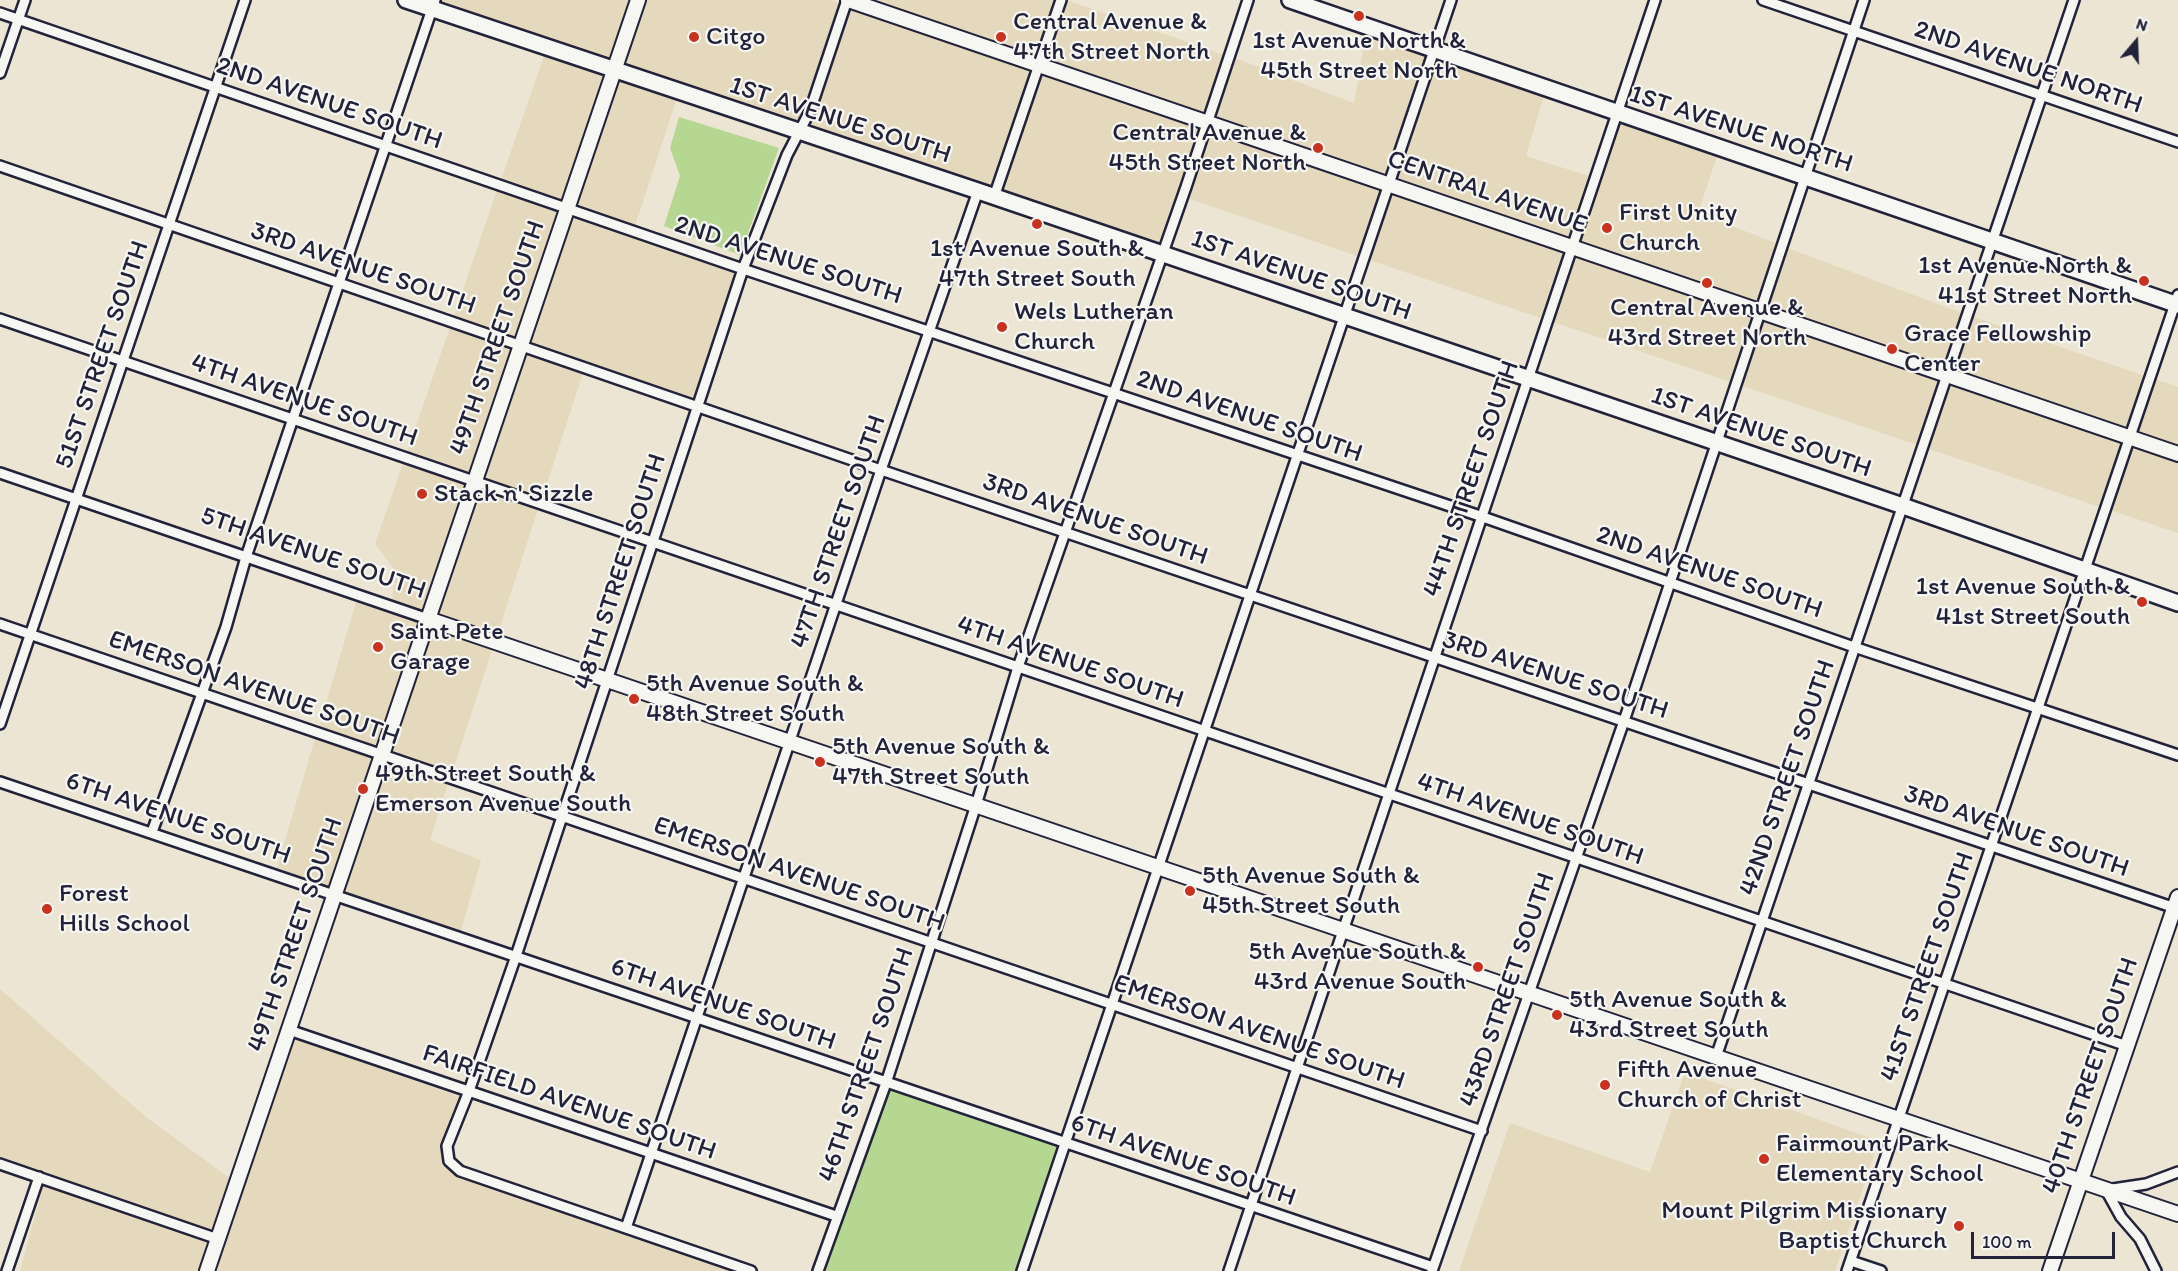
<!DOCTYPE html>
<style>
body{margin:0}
#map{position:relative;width:2178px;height:1271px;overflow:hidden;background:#ece5d3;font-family:Itim,sans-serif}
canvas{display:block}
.north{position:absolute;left:2106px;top:12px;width:60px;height:60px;-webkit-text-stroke:4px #f6f6f2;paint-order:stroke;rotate:19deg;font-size:16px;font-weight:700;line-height:24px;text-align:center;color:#22223b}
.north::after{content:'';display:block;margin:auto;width:21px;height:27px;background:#22223b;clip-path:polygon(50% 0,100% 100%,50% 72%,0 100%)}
.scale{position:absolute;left:1971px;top:1232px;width:144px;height:27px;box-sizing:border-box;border:3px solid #22223b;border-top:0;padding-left:8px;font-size:18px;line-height:21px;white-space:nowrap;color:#22223b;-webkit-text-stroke:4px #f6f6f2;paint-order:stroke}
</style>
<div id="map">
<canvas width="2178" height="1271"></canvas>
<div class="north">N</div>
<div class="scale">100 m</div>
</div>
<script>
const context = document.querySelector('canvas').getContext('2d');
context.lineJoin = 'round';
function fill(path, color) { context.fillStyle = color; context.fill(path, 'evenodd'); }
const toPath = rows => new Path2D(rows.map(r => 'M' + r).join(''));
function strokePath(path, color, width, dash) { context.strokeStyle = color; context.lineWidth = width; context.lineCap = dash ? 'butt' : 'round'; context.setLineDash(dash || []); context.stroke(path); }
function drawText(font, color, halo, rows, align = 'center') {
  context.font = font + ' Itim,sans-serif'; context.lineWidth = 4.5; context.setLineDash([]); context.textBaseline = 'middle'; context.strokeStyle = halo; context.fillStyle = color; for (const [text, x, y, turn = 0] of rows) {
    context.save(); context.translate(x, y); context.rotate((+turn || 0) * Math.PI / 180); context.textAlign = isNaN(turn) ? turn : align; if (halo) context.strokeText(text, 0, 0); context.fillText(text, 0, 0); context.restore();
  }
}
const built = toPath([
 [441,0,632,0,611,64,439,5],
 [643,0,831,0,841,3,806,109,795,126,620,67],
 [865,0,1055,0,1035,58],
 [1066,0,1225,55,1204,116,1045,61],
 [850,7,1032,68,991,190,805,129,815,112],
 [1366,33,1427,55,1386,178,1214,119,1235,58,1354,103],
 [545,53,607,75,564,202,501,180],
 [1436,58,1544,95,1526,156,1592,177,1570,241,1395,181],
 [1041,72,1201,126,1159,247,1001,193],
 [617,78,677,98,635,226,574,205],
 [1622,122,1718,153,1698,213,1776,243,1755,304,1579,244],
 [1210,130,1382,189,1360,257,1187,198],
 [497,190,561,212,518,339,454,316],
 [1392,192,1566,251,1544,319,1369,260],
 [570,216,737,273,695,400,527,342],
 [1785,247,1962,313,1943,368,1765,307],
 [1576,255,1751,315,1731,382,1553,322],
 [1971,316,2145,376,2127,431,1952,371],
 [1761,318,1939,379,1917,445,1740,385],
 [450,327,514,349,472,475,407,452],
 [524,353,583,373,542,499,481,478],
 [2155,379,2178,387,2178,448,2136,434],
 [1949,382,2123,441,2100,507,1926,448],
 [2132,445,2178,460,2178,533,2110,510],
 [403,463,468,485,425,612,392,601,395,570,375,544],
 [478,488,538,509,497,636,435,615],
 [356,602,422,623,379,748,319,727],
 [431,626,493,647,452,773,388,751],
 [315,738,375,758,332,888,277,868],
 [384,761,448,783,430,840,481,860,461,931,341,891],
 [0,989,146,1117,231,1179,215,1232,0,1158],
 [292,1037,461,1097,442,1148,445,1167,458,1176,733,1271,213,1271],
 [1685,1072,1876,1140,1877,1146,1835,1271,1459,1271,1510,1123,1650,1172],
 [42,1184,212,1242,202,1271,20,1271,43,1187]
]);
const green = toPath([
 [679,117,779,148,740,255,664,226,680,176,670,148],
 [889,1090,1058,1147,1017,1271,823,1271]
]);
const street = toPath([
 [1763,0,2178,142],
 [0,13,743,269,1480,516,1854,647,2178,755],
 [0,73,25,0],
 [0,166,881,470,2178,909],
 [994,197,1061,0],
 [0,319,2127,1046],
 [0,473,428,619],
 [0,624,1482,1131],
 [0,724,245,0],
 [0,782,1433,1267],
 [152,832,226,627,246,557,435,0],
 [289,1030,836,1216],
 [1716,1057,2074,0],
 [0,1164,218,1239],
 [626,1228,881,470,978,191],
 [1851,1261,1881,1271],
 [7,1271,39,1177],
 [751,1271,460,1171,449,1161,447,1146,469,1091,516,956,743,269,787,155,810,111,847,0],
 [818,1271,886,1083,976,805,1018,667,1186,187,1248,0],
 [1022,1271,1451,0],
 [1229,1271,1655,0],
 [1432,1271,1624,721,1864,0],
 [1847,1271,2178,295],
 [2156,1271,2140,1239,2121,1217,2106,1190,2146,1184,2178,1172]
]);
const secondary = toPath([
 [848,0,2178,454],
 [428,619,2178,1214],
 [207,1271,638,0],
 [2050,1271,2178,897]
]);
const primary = toPath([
 [406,0,978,191,1903,506,2178,603],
 [1290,0,2178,305]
]);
const markers = [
 [1359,16,6,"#c8321e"],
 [694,37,6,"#c8321e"],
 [1001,37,6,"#c8321e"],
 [1318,148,6,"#c8321e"],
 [1037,224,6,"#c8321e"],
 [1607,228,6,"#c8321e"],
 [2144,281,6,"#c8321e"],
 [1707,283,6,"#c8321e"],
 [1002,327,6,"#c8321e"],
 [1892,349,6,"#c8321e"],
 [422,494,6,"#c8321e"],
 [2142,602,6,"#c8321e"],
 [378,647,6,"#c8321e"],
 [634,699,6,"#c8321e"],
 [820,762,6,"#c8321e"],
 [363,789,6,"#c8321e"],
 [1190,891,6,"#c8321e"],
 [47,909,6,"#c8321e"],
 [1478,967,6,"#c8321e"],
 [1557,1015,6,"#c8321e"],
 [1605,1085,6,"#c8321e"],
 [1764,1159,6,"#c8321e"],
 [1959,1226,6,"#c8321e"]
];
const poiNames = [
 ["Central Avenue &",1013,22],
 ["47th Street North",1013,52],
 ["Citgo",706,37],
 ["1st Avenue North &",1359,41,"center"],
 ["45th Street North",1359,71,"center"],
 ["Central Avenue &",1306,133,"right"],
 ["45th Street North",1306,163,"right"],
 ["First Unity",1619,213],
 ["Church",1619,243],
 ["1st Avenue South &",1037,249,"center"],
 ["47th Street South",1037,279,"center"],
 ["1st Avenue North &",2132,266,"right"],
 ["41st Street North",2132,296,"right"],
 ["Central Avenue &",1707,308,"center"],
 ["43rd Street North",1707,338,"center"],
 ["Wels Lutheran",1014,312],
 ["Church",1014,342],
 ["Grace Fellowship",1904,334],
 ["Center",1904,364],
 ["Stack n' Sizzle",434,494],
 ["1st Avenue South &",2130,587,"right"],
 ["41st Street South",2130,617,"right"],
 ["Saint Pete",390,632],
 ["Garage",390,662],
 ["5th Avenue South &",646,684],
 ["48th Street South",646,714],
 ["5th Avenue South &",832,747],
 ["47th Street South",832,777],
 ["49th Street South &",375,774],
 ["Emerson Avenue South",375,804],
 ["5th Avenue South &",1202,876],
 ["45th Street South",1202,906],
 ["Forest",59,894],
 ["Hills School",59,924],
 ["5th Avenue South &",1466,952,"right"],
 ["43rd Avenue South",1466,982,"right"],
 ["5th Avenue South &",1569,1000],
 ["43rd Street South",1569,1030],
 ["Fifth Avenue",1617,1070],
 ["Church of Christ",1617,1100],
 ["Fairmount Park",1776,1144],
 ["Elementary School",1776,1174],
 ["Mount Pilgrim Missionary",1947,1211,"right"],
 ["Baptist Church",1947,1241,"right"]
];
const streetNames = [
 ["2ND AVENUE NORTH",2028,68,19],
 ["2ND AVENUE SOUTH",329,104,19],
 ["1ST AVENUE SOUTH",840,121,18],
 ["1ST AVENUE NORTH",1741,130,18],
 ["CENTRAL AVENUE",1487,193,19],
 ["2ND AVENUE SOUTH",788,261,18],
 ["3RD AVENUE SOUTH",363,269,19],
 ["1ST AVENUE SOUTH",1301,276,19],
 ["49TH STREET SOUTH",498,338,-71],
 ["51ST STREET SOUTH",103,355,-71],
 ["4TH AVENUE SOUTH",304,401,19],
 ["2ND AVENUE SOUTH",1249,417,19],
 ["1ST AVENUE SOUTH",1761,433,19],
 ["44TH STREET SOUTH",1472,479,-71],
 ["3RD AVENUE SOUTH",1095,520,19],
 ["47TH STREET SOUTH",839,532,-71],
 ["5TH AVENUE SOUTH",313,554,19],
 ["48TH STREET SOUTH",621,572,-72],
 ["2ND AVENUE SOUTH",1709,573,19],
 ["4TH AVENUE SOUTH",1070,663,19],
 ["3RD AVENUE SOUTH",1555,676,18],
 ["EMERSON AVENUE SOUTH",254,689,19],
 ["42ND STREET SOUTH",1788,778,-71],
 ["6TH AVENUE SOUTH",178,819,19],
 ["4TH AVENUE SOUTH",1530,820,19],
 ["3RD AVENUE SOUTH",2016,832,19],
 ["EMERSON AVENUE SOUTH",799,875,19],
 ["49TH STREET SOUTH",296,935,-71],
 ["41ST STREET SOUTH",1928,967,-71],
 ["43RD STREET SOUTH",1508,990,-71],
 ["6TH AVENUE SOUTH",723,1005,19],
 ["EMERSON AVENUE SOUTH",1259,1033,19],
 ["46TH STREET SOUTH",867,1065,-71],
 ["40TH STREET SOUTH",2091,1076,-71],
 ["FAIRFIELD AVENUE SOUTH",569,1103,19],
 ["6TH AVENUE SOUTH",1183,1161,19]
];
fill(built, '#e5d9bd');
fill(green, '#b6d791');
strokePath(street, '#22223b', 14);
strokePath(secondary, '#22223b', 18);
strokePath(primary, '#22223b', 20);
strokePath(street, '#f6f6f2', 9);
strokePath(secondary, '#f6f6f2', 14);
strokePath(primary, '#f6f6f2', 15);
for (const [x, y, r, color] of markers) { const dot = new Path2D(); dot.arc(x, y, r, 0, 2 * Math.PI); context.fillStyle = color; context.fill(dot); strokePath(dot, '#f6f6f2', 2); }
drawText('26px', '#22223b', '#f6f6f2', poiNames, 'left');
drawText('26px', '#22223b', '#f6f6f2', streetNames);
</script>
